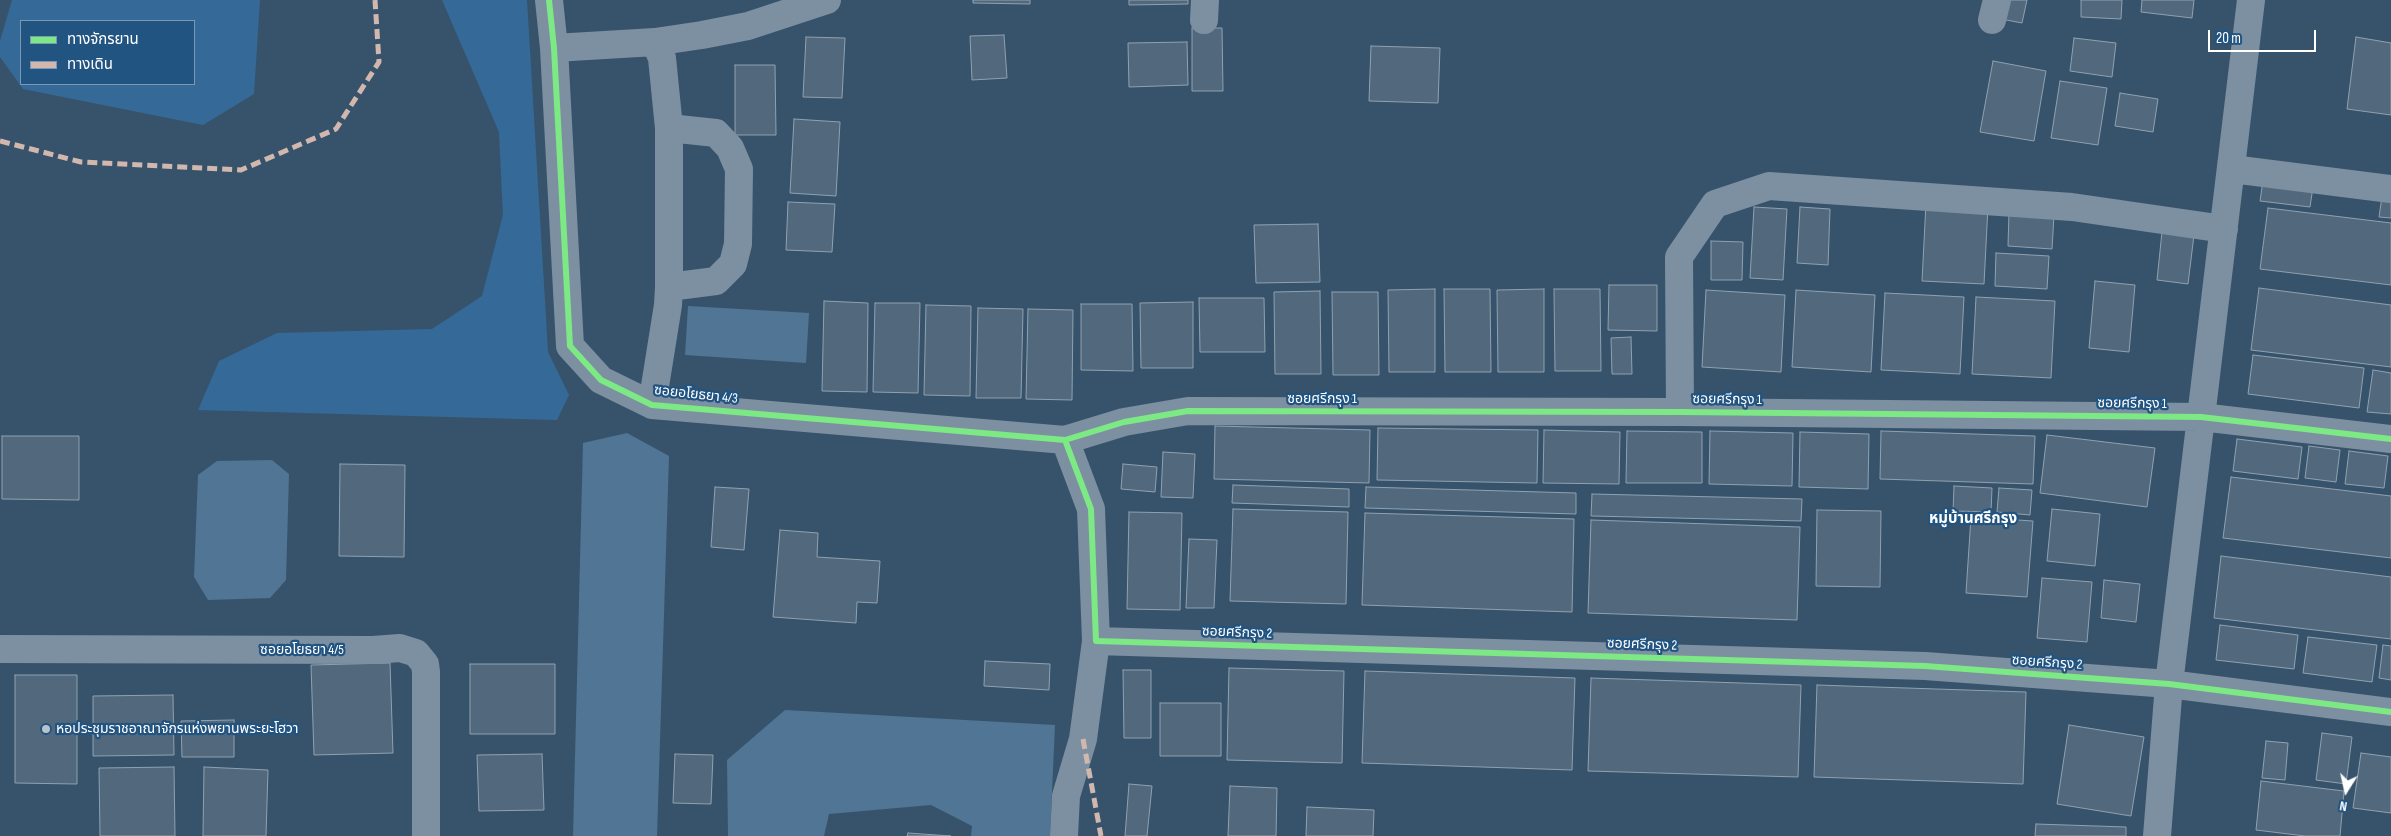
<!DOCTYPE html>
<meta charset="utf-8">
<style>
body{margin:0}
#map{position:relative;width:2391px;height:836px;overflow:hidden;background:#37536b;font-family:"Sofia Sans Condensed","Noto Sans Thai",sans-serif}
canvas{display:block}
.legend{position:absolute;left:20px;top:20px;width:175px;height:65px;box-sizing:border-box;background:#215481;border:1px solid #7a98b3;margin:0;padding:6px 9px;list-style:none;font-size:15px;color:#fff}
.legend li{display:flex;align-items:center;gap:10px;height:25px}
.legend b{width:25px;border:1px solid #7a98b3}
.north{position:absolute;left:2321px;top:766px;width:50px;height:50px;-webkit-text-stroke:4px #215481;paint-order:stroke;rotate:190deg;font-size:14px;font-weight:700;line-height:20px;text-align:center;color:#fff}
.north::after{content:'';display:block;margin:auto;width:18px;height:22px;background:#fff;clip-path:polygon(50% 0,100% 100%,50% 72%,0 100%)}
.scale{position:absolute;left:2208px;top:30px;width:108px;height:22px;box-sizing:border-box;border:2px solid #fff;border-top:0;padding-left:6px;font-size:15px;line-height:18px;white-space:nowrap;color:#fff;-webkit-text-stroke:4px #215481;paint-order:stroke}
</style>
<div id="map">
<canvas width="2391" height="836"></canvas>
<ul class="legend">
<li><b style="height:6px;background:#7ce984"></b>ทางจักรยาน</li>
<li><b style="height:6px;background:#d1b7ad"></b>ทางเดิน</li>
</ul>
<div class="north">N</div>
<div class="scale">20 m</div>
</div>
<script>
const context = document.querySelector('canvas').getContext('2d');
context.lineJoin = 'round';
function fill(path, color) { context.fillStyle = color; context.fill(path, 'evenodd'); }
const toPath = rows => new Path2D(rows.map(r => 'M' + r).join(''));
function strokePath(path, color, width, dash) { context.strokeStyle = color; context.lineWidth = width; context.lineCap = dash ? 'butt' : 'round'; context.setLineDash(dash || []); context.stroke(path); }
function drawText(font, color, halo, rows, align = 'center') {
  context.font = font + ' "Sofia Sans Condensed","Noto Sans Thai",sans-serif'; context.lineWidth = 4.5; context.setLineDash([]); context.textBaseline = 'middle'; context.strokeStyle = halo; context.fillStyle = color; for (const [text, x, y, turn = 0] of rows) {
    context.save(); context.translate(x, y); context.rotate((+turn || 0) * Math.PI / 180); context.textAlign = isNaN(turn) ? turn : align; if (halo) context.strokeText(text, 0, 0); context.fillText(text, 0, 0); context.restore();
  }
}
const green = toPath([
 [12,0,260,0,254,94,203,125,23,89,0,57,0,41],
 [194,21,194,84,21,84,21,21],
 [442,0,527,0,548,352,569,395,557,420,198,410,219,361,277,333,432,329,482,296,503,215,499,132]
]);
const water = toPath([
 [688,306,809,313,806,363,685,355],
 [627,433,669,456,657,836,573,836,583,443],
 [272,460,289,474,286,580,270,598,208,600,194,577,198,475,217,461],
 [785,710,1055,725,1050,836,971,836,972,826,931,805,829,814,824,836,728,836,727,760]
]);
const building = toPath([
 [973,0,1030,0,1030,4,973,3,973,0],
 [1129,0,1188,0,1188,4,1129,5,1129,0],
 [2005,0,2027,0,2022,23,2001,19,2005,0],
 [2081,0,2122,0,2121,19,2081,17,2081,0],
 [2142,0,2194,0,2192,18,2141,12,2142,0],
 [1192,28,1222,28,1223,91,1192,91,1192,28],
 [1004,35,1007,78,972,80,970,36,1004,35],
 [806,37,845,38,842,98,803,97,806,37],
 [2356,37,2391,43,2391,115,2347,109,2356,37],
 [2074,38,2116,43,2112,77,2070,71,2074,38],
 [1187,42,1188,85,1129,87,1128,43,1187,42],
 [1371,46,1440,48,1438,103,1369,101,1371,46],
 [1993,61,2046,71,2034,141,1980,132,1993,61],
 [735,65,775,65,776,135,735,135,735,65],
 [2060,81,2107,88,2098,145,2051,138,2060,81],
 [2120,93,2158,99,2153,132,2115,126,2120,93],
 [794,119,840,122,836,196,790,193,794,119],
 [2264,174,2314,180,2310,207,2260,201,2264,174],
 [2383,190,2391,191,2391,218,2379,217,2383,190],
 [788,202,835,204,832,252,786,250,788,202],
 [1926,203,1988,206,1984,284,1922,281,1926,203],
 [1754,207,1787,209,1783,280,1750,278,1754,207],
 [1800,207,1830,209,1828,265,1797,263,1800,207],
 [2268,208,2391,223,2391,285,2260,269,2268,208],
 [2009,213,2054,215,2052,249,2008,246,2009,213],
 [1318,224,1320,282,1256,283,1254,225,1318,224],
 [2162,232,2194,235,2188,284,2157,280,2162,232],
 [1711,241,1743,242,1742,280,1711,280,1711,241],
 [1996,253,2049,256,2047,289,1995,286,1996,253],
 [2095,281,2135,285,2129,352,2089,348,2095,281],
 [1609,285,1657,285,1657,331,1608,330,1609,285],
 [2259,288,2391,305,2391,367,2251,350,2259,288],
 [1435,289,1435,372,1389,372,1388,290,1435,289],
 [1444,289,1490,289,1491,372,1445,372,1444,289],
 [1544,289,1544,372,1498,372,1497,290,1544,289],
 [1554,289,1600,289,1601,371,1555,371,1554,289],
 [1706,290,1785,295,1781,372,1702,367,1706,290],
 [1796,290,1875,295,1871,372,1792,367,1796,290],
 [1320,291,1321,374,1275,374,1274,292,1320,291],
 [1332,292,1378,292,1379,375,1333,375,1332,292],
 [1885,293,1964,297,1960,374,1881,370,1885,293],
 [1976,297,2055,301,2051,378,1972,374,1976,297],
 [1199,298,1264,298,1265,352,1200,352,1199,298],
 [824,301,868,303,867,392,822,391,824,301],
 [1193,302,1193,368,1141,368,1140,303,1193,302],
 [875,303,920,303,918,393,873,392,875,303],
 [1081,304,1132,304,1133,371,1081,370,1081,304],
 [926,305,971,306,970,396,924,395,926,305],
 [978,308,1023,309,1021,398,976,398,978,308],
 [1028,309,1073,310,1072,400,1026,399,1028,309],
 [1631,337,1632,374,1612,374,1611,338,1631,337],
 [2253,355,2364,368,2359,408,2248,394,2253,355],
 [2373,370,2391,373,2391,414,2367,412,2373,370],
 [1215,426,1370,430,1369,483,1214,479,1215,426],
 [1378,428,1538,430,1537,483,1377,480,1378,428],
 [1544,430,1620,432,1619,484,1543,483,1544,430],
 [1627,431,1702,432,1702,483,1626,483,1627,431],
 [1710,431,1793,433,1792,486,1709,484,1710,431],
 [1881,431,2035,436,2033,484,1880,479,1881,431],
 [1800,432,1869,434,1868,489,1799,487,1800,432],
 [2047,435,2155,448,2147,507,2040,493,2047,435],
 [2,436,79,436,79,500,2,499,2,436],
 [2237,439,2302,447,2298,479,2233,471,2237,439],
 [2309,446,2340,450,2336,482,2305,478,2309,446],
 [2349,451,2388,456,2384,488,2345,484,2349,451],
 [1163,452,1195,454,1193,498,1161,497,1163,452],
 [340,464,405,465,404,557,339,556,340,464],
 [1123,464,1157,467,1155,492,1121,489,1123,464],
 [2231,477,2391,496,2391,558,2223,538,2231,477],
 [1233,485,1349,489,1349,507,1232,503,1233,485],
 [1954,486,1992,488,1991,512,1953,511,1954,486],
 [715,487,749,489,744,550,711,547,715,487],
 [1366,487,1576,493,1576,514,1365,508,1366,487],
 [1999,488,2032,490,2030,515,1997,512,1999,488],
 [1592,494,1802,499,1801,521,1591,516,1592,494],
 [1233,509,1348,512,1346,604,1230,601,1233,509],
 [2052,509,2100,514,2095,566,2047,561,2052,509],
 [1817,510,1881,511,1880,587,1816,586,1817,510],
 [1129,512,1182,513,1180,610,1127,609,1129,512],
 [1365,513,1574,519,1572,612,1362,605,1365,513],
 [1971,517,2033,521,2027,597,1966,593,1971,517],
 [1591,520,1800,527,1797,620,1588,613,1591,520],
 [780,530,818,533,817,557,880,561,877,603,857,602,856,623,773,617,780,530],
 [1189,539,1217,540,1214,608,1186,608,1189,539],
 [2221,556,2391,577,2391,639,2214,618,2221,556],
 [2042,578,2092,582,2087,642,2037,638,2042,578],
 [2104,580,2140,584,2136,622,2101,618,2104,580],
 [2220,625,2298,635,2294,669,2216,660,2220,625],
 [2308,637,2377,645,2372,682,2303,673,2308,637],
 [2383,645,2391,646,2391,680,2379,678,2383,645],
 [985,661,1050,664,1049,690,984,686,985,661],
 [390,663,393,753,314,755,311,665,390,663],
 [470,664,555,664,555,734,470,734,470,664],
 [1229,668,1344,671,1342,763,1227,760,1229,668],
 [1123,670,1151,670,1151,738,1124,738,1123,670],
 [1365,671,1575,678,1572,770,1362,763,1365,671],
 [15,675,77,675,77,784,15,783,15,675],
 [1591,678,1801,685,1798,777,1588,771,1591,678],
 [1817,685,2026,692,2023,784,1814,777,1817,685],
 [173,695,174,755,93,756,93,696,173,695],
 [1160,703,1221,703,1221,756,1160,756,1160,703],
 [234,720,234,757,182,757,181,721,234,720],
 [2069,725,2144,737,2131,816,2057,804,2069,725],
 [2322,733,2352,737,2346,784,2316,780,2322,733],
 [2266,741,2288,743,2285,780,2262,778,2266,741],
 [2361,753,2391,757,2391,813,2353,808,2361,753],
 [542,754,544,810,479,811,477,755,542,754],
 [675,754,713,755,711,804,673,803,675,754],
 [174,767,175,836,100,836,99,768,174,767],
 [204,767,268,770,266,836,203,836,204,767],
 [2261,781,2344,791,2340,836,2305,836,2256,830,2261,781],
 [1129,784,1152,786,1147,836,1125,836,1129,784],
 [1230,786,1277,788,1276,836,1228,836,1230,786],
 [1307,807,1374,810,1373,836,1306,836,1307,807],
 [2036,824,2126,827,2126,836,2035,836,2036,824],
 [908,833,951,836,907,836,908,833]
]);
const minor = toPath([
 [549,0,554,48,570,346,601,380,652,405,1065,440,1124,422,1188,411,1680,412,2201,417,2391,439],
 [1204,20,1205,0],
 [1992,20,1997,0],
 [554,48,655,42,702,35,748,26,827,0],
 [669,128,716,133,730,148,739,169,738,244,733,264,716,281,669,287],
 [2232,169,2391,189],
 [652,405,668,305,669,287,669,128,662,58,655,42],
 [1680,412,1679,257,1715,204,1769,186,2072,207,2224,229],
 [1065,440,1091,509,1096,641,1925,666,2169,684,2391,712],
 [0,649,373,650,400,648,416,653,425,664,426,672,426,836],
 [1064,836,1066,796,1083,739,1096,641],
 [2157,836,2169,684,2251,0]
]);
const quiet = toPath([
 [0,141,81,162,241,170,336,129,379,62,375,0],
 [1083,739,1101,836]
]);
const cycleway = toPath([
 [549,0,554,48,570,346,601,380,652,405,1065,440,1124,422,1188,411,1680,412,2201,417,2391,439],
 [1065,440,1091,509,1096,641,1925,666,2169,684,2391,712]
]);
const markers = [
 [46,729,5,"#b9c3cb"]
];
const streetNames = [
 ["ซอยอโยธยา 4/3",696,395,6],
 ["ซอยศรีกรุง 1",1322,399],
 ["ซอยศรีกรุง 1",1727,400,1],
 ["ซอยศรีกรุง 1",2132,404,1],
 ["ซอยศรีกรุง 2",1237,633,2],
 ["ซอยศรีกรุง 2",1642,645,2],
 ["ซอยอโยธยา 4/5",302,650],
 ["ซอยศรีกรุง 2",2047,663,4]
];
const poiNames = [
 ["หอประชุมราชอาณาจักรแห่งพยานพระยะโฮวา",56,729]
];
const neighbourhoodNames = [
 ["หมู่บ้านศรีกรุง",1973,519]
];
fill(green, '#356a98');
fill(water, '#517595');
fill(building, '#52697d');
strokePath(building, '#90a1b0', 1);
strokePath(minor, '#7d90a1', 28);
strokePath(quiet, '#d1b7ad', 5, [10, 5]);
strokePath(cycleway, '#7ce984', 6);
for (const [x, y, r, color] of markers) { const dot = new Path2D(); dot.arc(x, y, r, 0, 2 * Math.PI); context.fillStyle = color; context.fill(dot); strokePath(dot, '#215481', 2); }
drawText('14px', '#fff', '#215481', streetNames);
drawText('14px', '#fff', '#215481', poiNames, 'left');
drawText('bold 15px', '#fff', '#215481', neighbourhoodNames);
</script>
